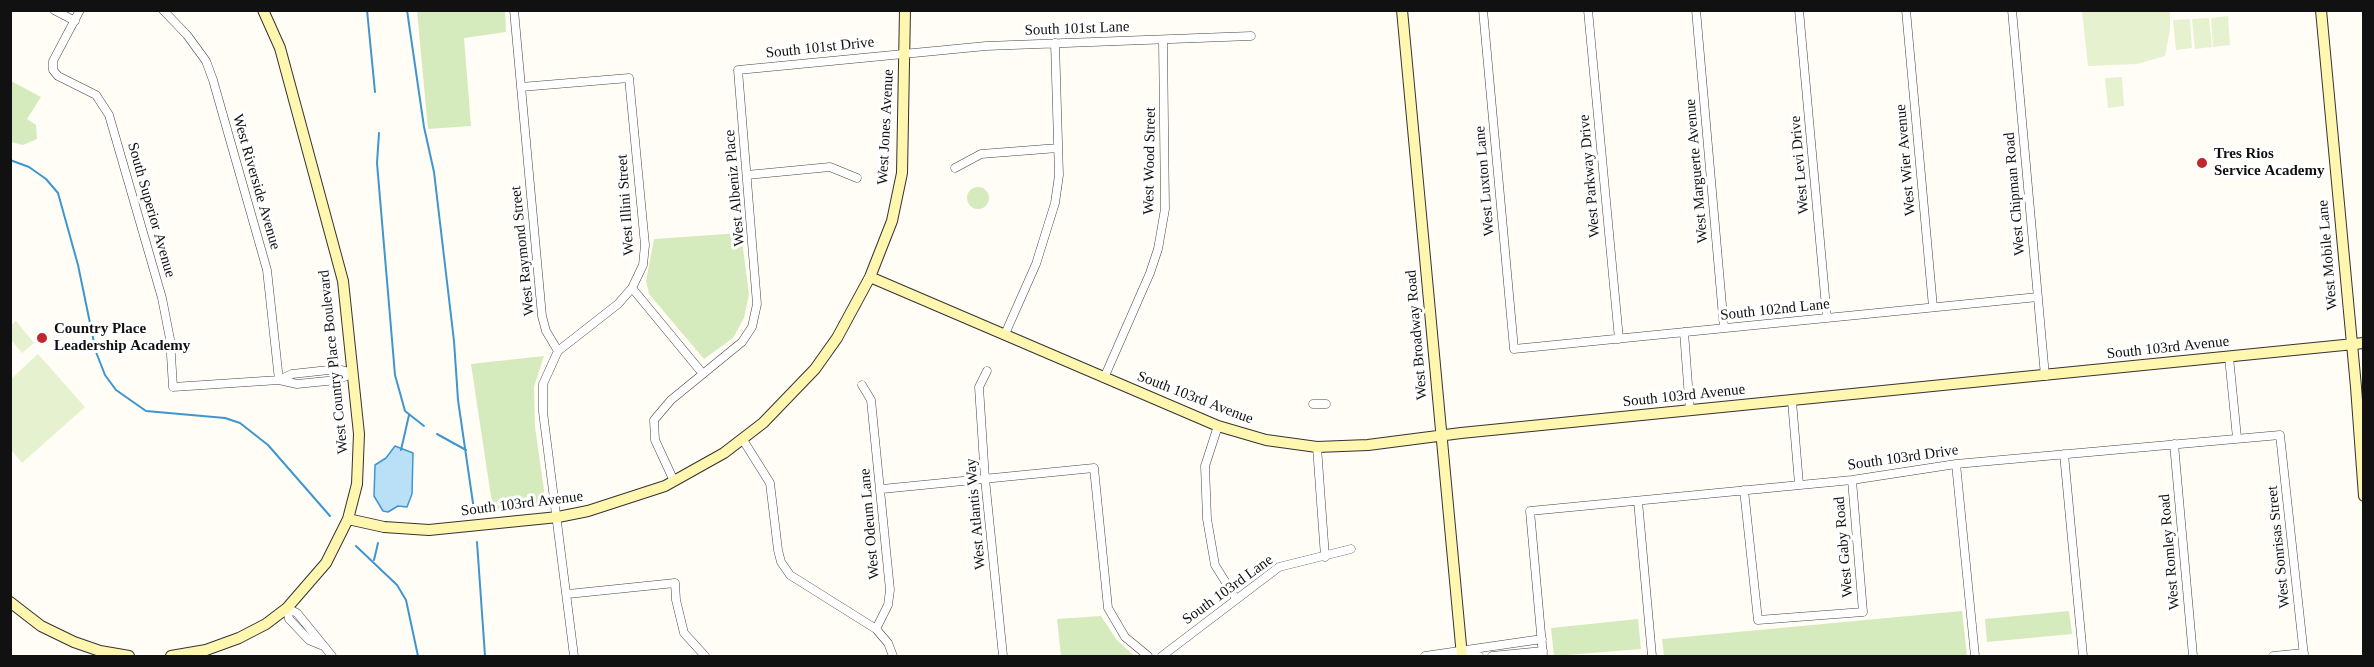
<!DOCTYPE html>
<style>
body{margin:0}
#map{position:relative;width:2374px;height:667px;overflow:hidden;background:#fffdf5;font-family:"Times New Roman",serif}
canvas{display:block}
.frame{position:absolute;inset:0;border:12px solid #111;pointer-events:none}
</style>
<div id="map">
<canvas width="2374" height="667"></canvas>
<div class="frame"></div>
</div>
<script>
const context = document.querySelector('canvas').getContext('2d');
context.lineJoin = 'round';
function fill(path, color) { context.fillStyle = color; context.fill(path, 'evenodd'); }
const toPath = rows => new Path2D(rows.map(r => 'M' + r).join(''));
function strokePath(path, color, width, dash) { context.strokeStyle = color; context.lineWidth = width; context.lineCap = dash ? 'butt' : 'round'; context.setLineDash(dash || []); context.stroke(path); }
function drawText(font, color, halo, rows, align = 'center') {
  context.font = font + ' "Times New Roman",serif'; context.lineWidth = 6; context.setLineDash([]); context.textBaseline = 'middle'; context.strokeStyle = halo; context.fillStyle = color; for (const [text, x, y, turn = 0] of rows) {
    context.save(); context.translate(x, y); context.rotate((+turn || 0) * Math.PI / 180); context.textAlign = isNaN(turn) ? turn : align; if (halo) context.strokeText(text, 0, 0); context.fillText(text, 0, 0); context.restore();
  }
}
const green = toPath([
 [417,11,505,11,506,32,464,38,471,126,428,129],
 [11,81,41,97,27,119,36,125,37,139,23,145,11,142],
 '967 198a11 11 0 1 1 22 0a11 11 0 1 1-22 0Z',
 [741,233,749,294,744,318,733,338,704,359,649,294,646,281,654,239],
 [544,356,534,387,535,427,546,504,493,510,471,364],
 [1962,611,1967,656,1664,656,1662,639],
 [2069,611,2072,634,1987,642,1985,619],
 [1101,616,1116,639,1134,656,1061,656,1057,619],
 [1638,619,1641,649,1554,656,1551,628]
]);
const pitch = toPath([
 [2082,11,2170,11,2170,30,2165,56,2137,64,2088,66],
 [2228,16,2230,45,2213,47,2211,18],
 [2209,18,2212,47,2195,49,2192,19],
 [2190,19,2192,48,2176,50,2173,20],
 [2122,77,2124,106,2108,108,2105,78],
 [16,321,34,343,22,353,11,340,11,325],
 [38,354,85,407,22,463,11,450,11,379]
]);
const water = toPath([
 [395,446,413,453,412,494,407,507,398,506,388,512,383,511,374,496,375,465,386,458,395,446]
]);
const stream = toPath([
 [367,10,375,92],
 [407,10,424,127,434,172,454,341,458,400,474,510],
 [379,133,377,163,395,375,405,411,424,426],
 [10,160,29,167,46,179,58,193,78,265,96,352,105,375,116,390,146,411,225,418,240,423,268,445,330,516],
 [437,434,466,450],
 [401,450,409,415],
 [477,542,485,656],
 [356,546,397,585,406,600,418,656],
 [374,560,378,543]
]);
const street = toPath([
 [54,10,75,21],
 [80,10,53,61,53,70,58,76,96,95,109,115,162,298,170,339,173,387,279,380,297,384,337,380,353,373],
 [163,10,187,35,206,61,213,80,267,270,279,380],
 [514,10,542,316,546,331,558,351],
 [1483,10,1514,349,2038,297],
 [1588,10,1619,339],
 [1696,10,1724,328],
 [1799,10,1827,318],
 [1906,10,1933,307],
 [2012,10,2045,376],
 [521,87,629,78,645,245,643,265,632,288,618,304,558,351,543,384,543,412,574,656],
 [955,168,981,154,1058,148],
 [747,175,830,167,857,178],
 [632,288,703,374],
 [1684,332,1690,411],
 [1005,334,1036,264,1055,203,1059,175,1055,43],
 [2229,357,2237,438],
 [987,371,979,387,985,479,1003,656],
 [1104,378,1150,273,1158,249,1165,209,1163,40],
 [279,380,292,374,338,369,353,373],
 [862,385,871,400,890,590,888,605,876,629],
 [1792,401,1799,484],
 [1313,404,1326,404],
 [1218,426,1205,466,1207,519,1215,565,1236,599],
 [743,440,770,483,778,550,781,562,790,575,876,629,888,643,893,656],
 [2174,444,2193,656],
 [1317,447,1325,557],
 [2064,454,2083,656],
 [1956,464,1975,656],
 [674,481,655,440,654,420,671,400,742,342,752,327,757,304,738,70,986,46,1251,36],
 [882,489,1094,468,1108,608,1125,637,1148,656],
 [1744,490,1758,620,1863,612,1852,480],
 [1638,501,1652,656],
 [568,594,675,583,676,600,684,633,705,656],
 [287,608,297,613,332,656],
 [287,608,289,619,309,640,321,645],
 [1463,653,1479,656],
 [1162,656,1279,567,1351,549],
 [1425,656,1542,639],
 [1492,656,1543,651],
 [1543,656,1530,511,1852,480,1956,464,2280,435,2304,656],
 [2273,656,2304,653]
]);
const secondary = toPath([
 [1402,10,1462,656],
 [2321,10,2356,387,2364,496],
 [870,277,1218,426,1266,440,1317,447,1368,445,1461,433,2364,343],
 [348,519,384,527,429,530,558,517,588,511,665,486,724,453,763,423,815,369,837,338,870,277,892,221,902,173,905,10],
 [10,602,41,626,74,642,100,651,129,656],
 [171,656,206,650,239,638,266,624,287,608,326,563,348,519,357,484,359,434,343,281,280,48,263,10]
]);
const markers = [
 [2202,163,6,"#c4262e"],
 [42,338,6,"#c4262e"]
];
const streetNames = [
 ["South 101st Lane",1077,29,-2],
 ["South 101st Drive",820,48,-6],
 ["West Jones Avenue",886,127,-87],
 ["West Wier Avenue",1906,160,-95],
 ["West Wood Street",1150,161,-89],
 ["West Levi Drive",1800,165,-95],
 ["West Marguerte Avenue",1697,171,-95],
 ["West Parkway Drive",1590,176,-95],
 ["West Luxton Lane",1485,181,-95],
 ["West Riverside Avenue",256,182,74],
 ["West Albeniz Place",735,188,-95],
 ["West Chipman Road",2015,194,-95],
 ["West Illini Street",626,205,-94],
 ["South Superior Avenue",151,210,74],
 ["West Raymond Street",523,251,-96],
 ["West Mobile Lane",2328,255,-95],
 ["South 102nd Lane",1775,310,-6],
 ["West Broadway Road",1417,335,-95],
 ["South 103rd Avenue",2168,348,-6],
 ["West Country Place Boulevard",334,362,-96],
 ["South 103rd Avenue",1684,396,-6],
 ["South 103rd Avenue",1195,398,21],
 ["South 103rd Drive",1903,458,-8],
 ["South 103rd Avenue",522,504,-7],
 ["West Atlantis Way",976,514,-95],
 ["West Odeum Lane",870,524,-95],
 ["West Gaby Road",1844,547,-95],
 ["West Sonrisas Street",2279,547,-96],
 ["West Romley Road",2170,552,-95],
 ["South 103rd Lane",1228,590,-36]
];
const poiNames = [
 ["Tres Rios",2214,154],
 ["Service Academy",2214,171],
 ["Country Place",54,329],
 ["Leadership Academy",54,346]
];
fill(green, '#d5ebbd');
fill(pitch, '#e6f2cf');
fill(water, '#b9e0f7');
strokePath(water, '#3f96cf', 1.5);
strokePath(stream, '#3f96cf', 2);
strokePath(street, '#444', 9);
strokePath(secondary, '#333', 12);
strokePath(street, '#fff', 8);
strokePath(secondary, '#fff6b0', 10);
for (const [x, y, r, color] of markers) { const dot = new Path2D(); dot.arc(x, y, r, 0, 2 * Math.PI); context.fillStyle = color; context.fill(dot); strokePath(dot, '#fff', 2); }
drawText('15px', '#111', '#fff', streetNames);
drawText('bold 15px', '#111', '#fff', poiNames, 'left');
</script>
